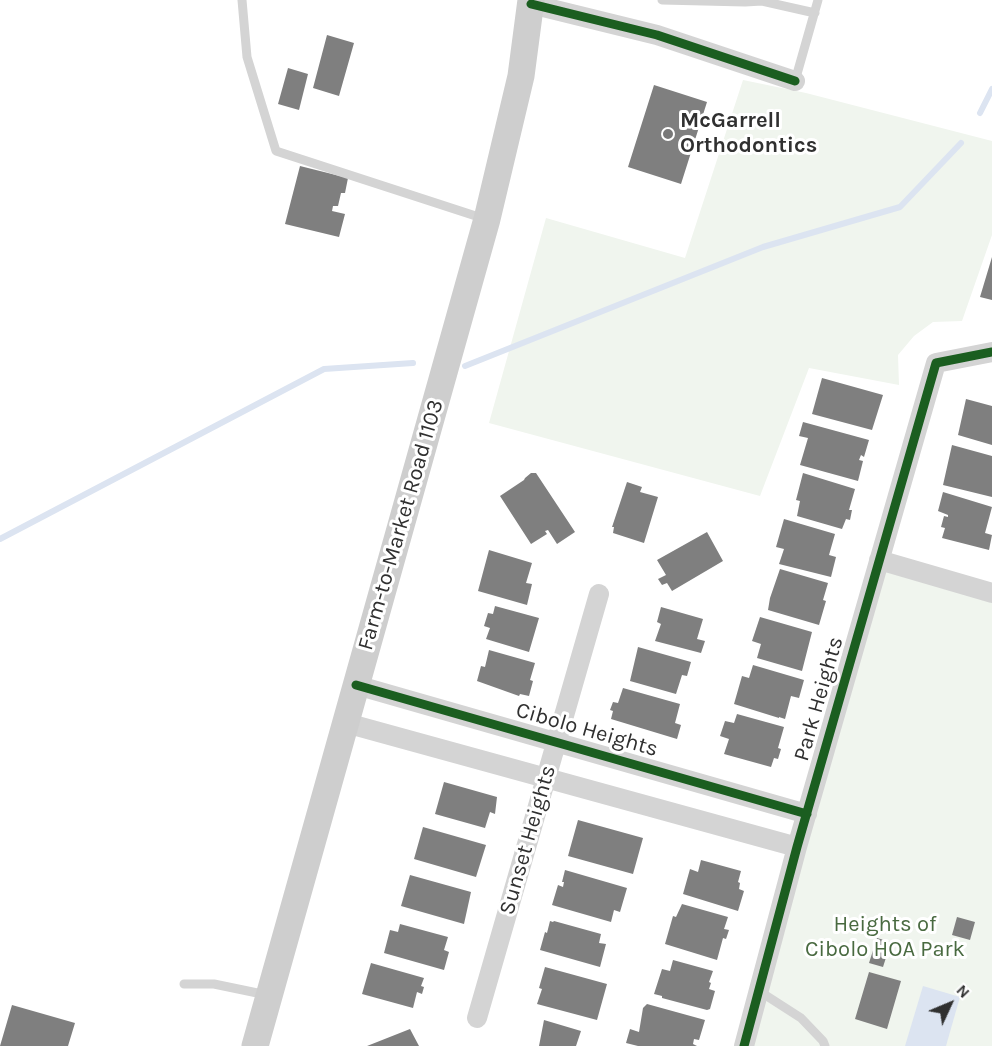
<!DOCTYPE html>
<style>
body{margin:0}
#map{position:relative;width:992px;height:1046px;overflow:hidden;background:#fff;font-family:Karla,sans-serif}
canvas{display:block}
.north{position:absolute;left:920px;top:974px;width:60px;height:60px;-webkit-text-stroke:4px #fff;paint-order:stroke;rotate:46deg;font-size:16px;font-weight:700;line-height:24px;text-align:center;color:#303030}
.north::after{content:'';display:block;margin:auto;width:21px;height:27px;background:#303030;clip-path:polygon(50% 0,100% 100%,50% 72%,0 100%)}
</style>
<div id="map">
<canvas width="992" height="1046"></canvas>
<div class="north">N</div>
</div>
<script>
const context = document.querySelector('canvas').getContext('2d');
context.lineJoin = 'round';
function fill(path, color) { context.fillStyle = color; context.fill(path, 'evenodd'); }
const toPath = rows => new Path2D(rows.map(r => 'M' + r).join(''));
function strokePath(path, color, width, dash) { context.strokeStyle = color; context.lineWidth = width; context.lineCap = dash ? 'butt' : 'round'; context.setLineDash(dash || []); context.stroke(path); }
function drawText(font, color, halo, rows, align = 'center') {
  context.font = font + ' Karla,sans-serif'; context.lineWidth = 6; context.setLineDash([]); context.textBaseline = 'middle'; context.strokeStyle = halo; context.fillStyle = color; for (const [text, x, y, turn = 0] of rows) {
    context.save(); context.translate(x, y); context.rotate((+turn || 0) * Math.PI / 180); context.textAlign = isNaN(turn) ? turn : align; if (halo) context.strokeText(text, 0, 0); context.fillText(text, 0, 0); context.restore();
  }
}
const green = toPath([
 [743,80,806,93,992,141,992,235,962,321,933,322,914,336,898,355,899,385,809,368,760,496,489,423,546,218,685,258],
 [879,560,992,593,992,1046,744,1046]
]);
const water = toPath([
 [923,986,960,997,946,1046,905,1046]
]);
const stream = toPath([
 [980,113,992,89],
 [465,366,763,247,900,207,961,143],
 [0,539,324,369,413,363]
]);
const building = toPath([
 [327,35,354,43,339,96,313,88],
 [288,68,308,74,299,110,278,104],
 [654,85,707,102,681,184,628,167],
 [300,166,348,178,345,193,341,193,338,206,333,206,332,211,345,214,339,237,285,224],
 [992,257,992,300,980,297],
 [822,378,883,395,872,430,812,414],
 [966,399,992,406,992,445,958,435],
 [803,422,869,440,864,457,861,455,859,460,863,461,858,481,800,465,808,438,799,436],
 [952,445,992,456,992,497,943,485],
 [531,473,536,473,575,532,557,544,548,530,545,531,547,534,531,544,500,496,524,480,525,478],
 [803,473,855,489,849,510,852,510,850,520,846,519,842,529,797,516,800,501,796,500],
 [627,482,642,487,640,492,658,497,644,543,613,533,614,527,612,527],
 [943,492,992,507,985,533,992,535,989,550,942,538,945,528,941,527,944,516,948,517,948,515,938,511],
 [784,519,835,534,829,555,836,557,831,577,779,564,784,549,776,547],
 [707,532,723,561,672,591,667,583,662,585,658,579,666,575,657,560],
 [489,550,532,563,526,583,532,584,527,605,478,591],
 [780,569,828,583,823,600,826,601,819,625,768,610,770,598],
 [495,606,539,618,529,652,486,639,490,628,484,626,488,613,493,614],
 [661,607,703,619,697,639,705,641,701,653,655,641,661,624,657,622],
 [760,617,812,632,802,671,757,658,761,644,752,641],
 [638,647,691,662,687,676,682,675,676,694,630,681],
 [489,650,535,663,530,680,533,681,529,696,520,694,519,696,477,681,481,666,485,667],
 [753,665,804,680,799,698,791,696,785,719,779,717,779,718,734,704,742,676,749,678],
 [623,688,680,704,675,723,681,725,677,739,611,719,613,711,610,710,613,702,618,703],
 [737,714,784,727,778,748,781,749,778,759,774,758,771,767,724,754,729,739,720,736,725,721,734,723],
 [444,782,497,797,495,814,490,812,485,828,435,814],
 [578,820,643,838,633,874,568,856],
 [423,827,486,845,476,877,414,859],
 [701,860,741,871,738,882,740,883,739,889,744,891,738,911,683,894,690,869,698,872],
 [565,870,627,888,620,912,614,910,611,922,552,905,558,885,563,887,564,882,562,882],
 [410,875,471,892,464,924,401,906],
 [682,904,728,917,724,929,729,930,726,939,723,938,717,960,665,944,673,916,676,917],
 [957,917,975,922,970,940,952,935],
 [550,921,553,922,554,921,601,934,599,943,606,944,600,967,540,950,545,932,547,933],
 [400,924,448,937,444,950,449,952,444,970,384,953,390,930,398,932],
 [877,938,891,942,883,967,869,963],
 [673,960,713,971,709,982,711,983,709,989,715,991,710,1009,707,1010,662,998,662,996,654,994,662,969,670,971],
 [371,963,424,978,421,986,424,987,422,994,417,992,413,1008,362,994],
 [545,967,607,984,597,1020,537,1004,542,989,539,988],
 [869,972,901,981,887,1029,855,1019],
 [647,1004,705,1020,699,1040,694,1039,693,1044,697,1046,638,1046,626,1043,630,1029,639,1032,643,1008],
 [12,1005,75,1023,68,1046,0,1046],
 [544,1020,581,1031,576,1046,539,1046],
 [410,1029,419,1046,367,1046]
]);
const service = toPath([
 [242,0,247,57,276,151,485,219],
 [662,0,745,2,762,1,815,13],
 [795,81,818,0],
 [184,984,214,984,267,995],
 [759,991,801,1018,823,1041,825,1046]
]);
const minor = toPath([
 [531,4,657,35,795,81],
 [879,560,992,593],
 [356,685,807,814],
 [346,723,797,847],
 [477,1018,599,594],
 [744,1046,797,847,936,363,992,352]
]);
const secondary = toPath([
 [255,1046,487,219,521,76,531,0]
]);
const cycleway = toPath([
 [531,4,657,35,795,81],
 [356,685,807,814],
 [744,1046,797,847,936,363,992,352]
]);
const markers = [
 [668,134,6,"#787878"]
];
const poiNames = [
 ["McGarrell",680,121],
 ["Orthodontics",680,146]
];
const streetNames = [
 ["Farm-to-Market Road 1103",401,525,-74],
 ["Park Heights",819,699,-74],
 ["Cibolo Heights",587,730,16],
 ["Sunset Heights",528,840,-74]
];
const parkNames = [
 ["Heights of",885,925],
 ["Cibolo HOA Park",885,950]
];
fill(green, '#f0f5ee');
fill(water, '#dce4f1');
strokePath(stream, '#dce4f1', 6);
fill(building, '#7f7f7f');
strokePath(service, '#d4d4d4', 9);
strokePath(minor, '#d4d4d4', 20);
strokePath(secondary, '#cecece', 27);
strokePath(cycleway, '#1b5e20', 9);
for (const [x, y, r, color] of markers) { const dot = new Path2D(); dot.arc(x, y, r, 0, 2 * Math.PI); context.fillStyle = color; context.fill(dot); strokePath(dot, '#fff', 2); }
drawText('bold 22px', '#303030', '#fff', poiNames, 'left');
drawText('22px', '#303030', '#fff', streetNames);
drawText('22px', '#496a40', '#fff', parkNames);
</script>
